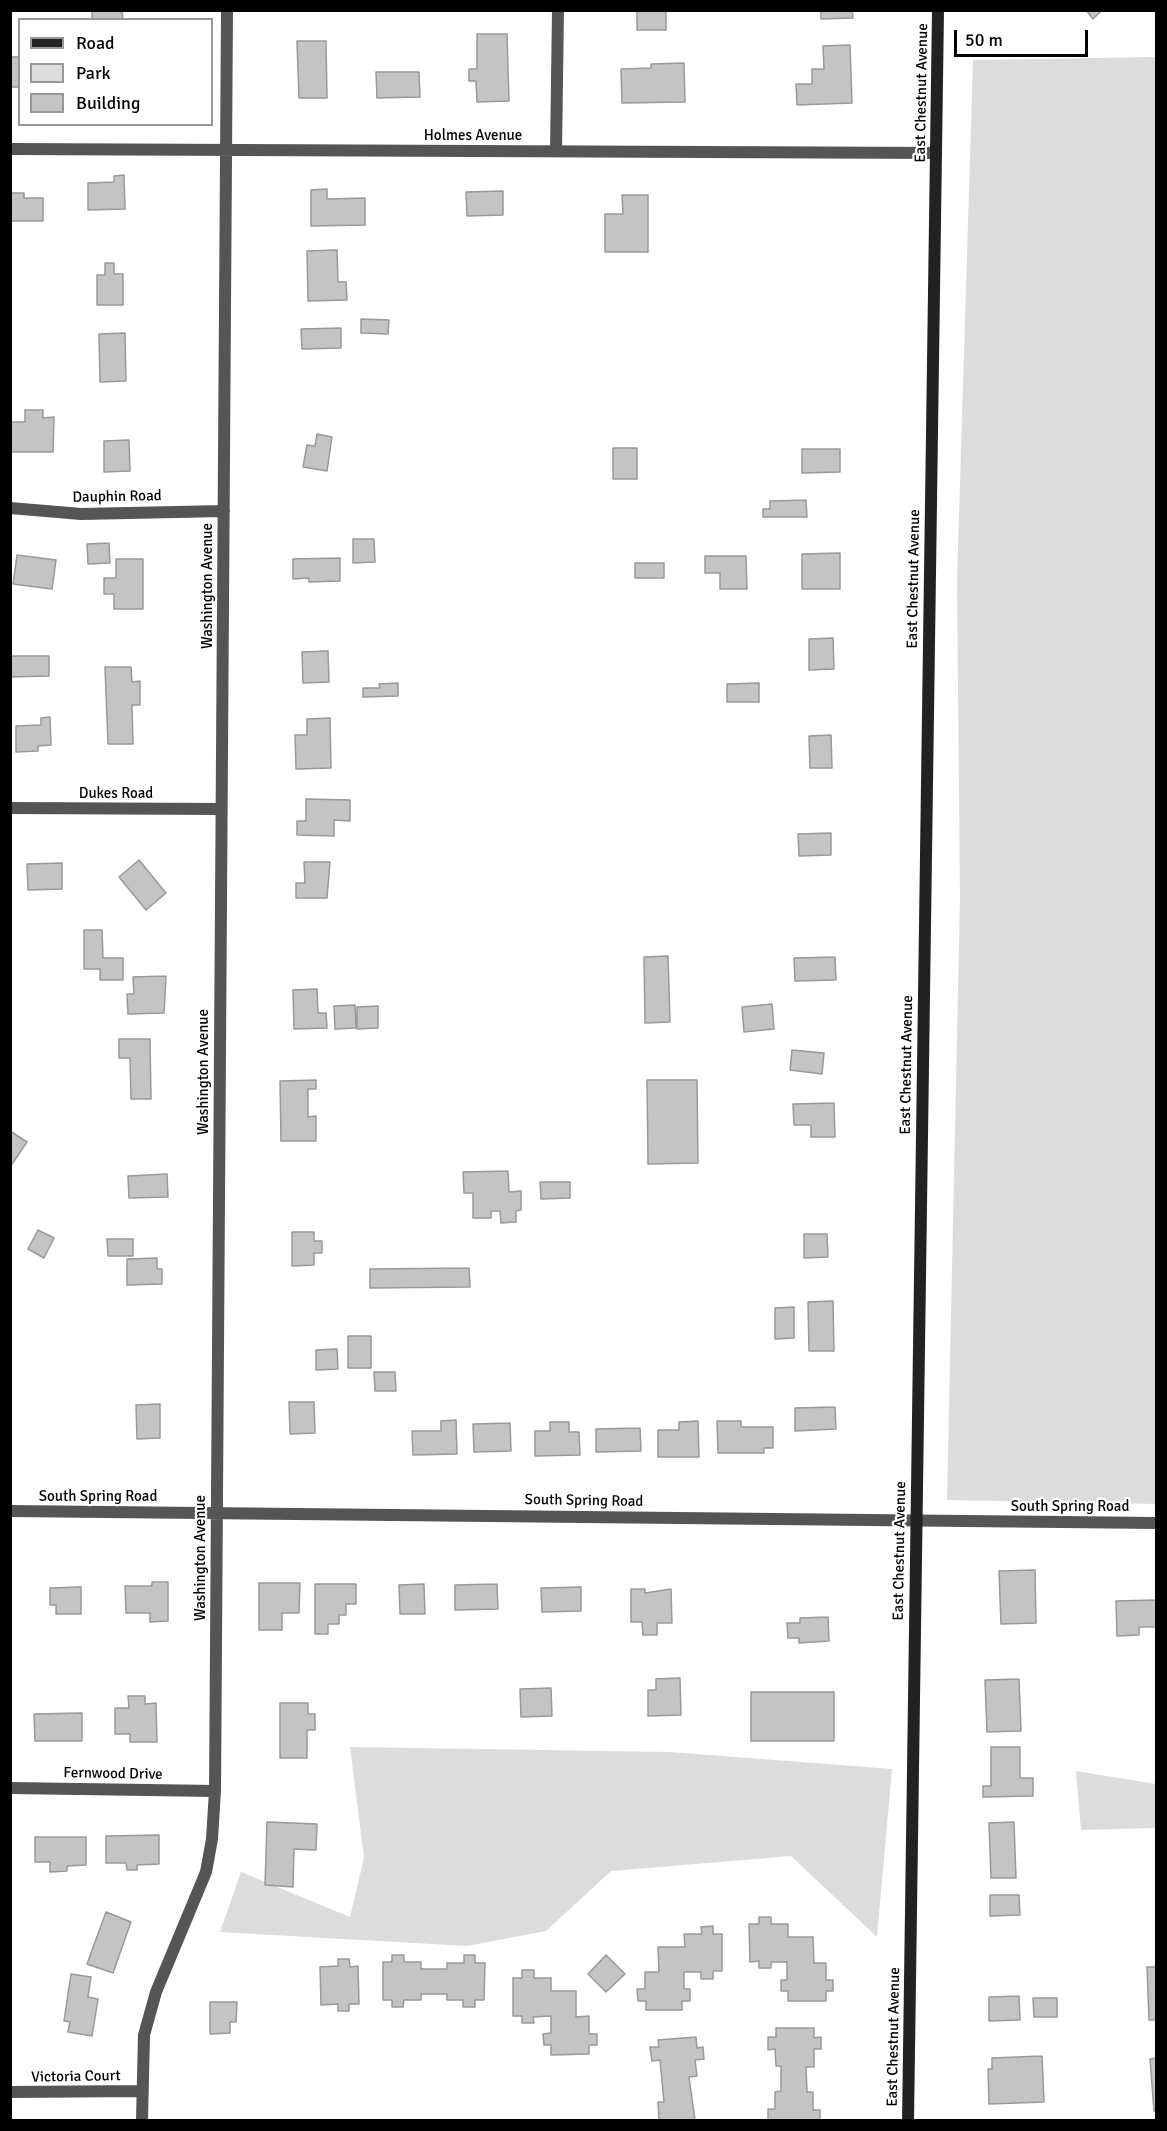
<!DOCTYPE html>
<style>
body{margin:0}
#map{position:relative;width:1167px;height:2131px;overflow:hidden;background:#fff;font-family:Signika,sans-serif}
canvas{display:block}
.frame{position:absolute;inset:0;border:12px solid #000;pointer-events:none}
.legend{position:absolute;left:18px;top:18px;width:195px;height:108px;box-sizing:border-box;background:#fff;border:2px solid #999;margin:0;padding:8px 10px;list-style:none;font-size:18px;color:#000}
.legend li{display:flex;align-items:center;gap:12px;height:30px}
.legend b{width:30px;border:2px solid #999}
.scale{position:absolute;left:954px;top:30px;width:134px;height:27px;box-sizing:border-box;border:3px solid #000;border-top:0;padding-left:8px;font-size:18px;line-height:21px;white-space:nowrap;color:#000;-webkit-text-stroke:4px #fff;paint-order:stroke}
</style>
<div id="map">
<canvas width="1167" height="2131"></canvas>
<div class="frame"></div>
<ul class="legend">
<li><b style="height:8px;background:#222"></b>Road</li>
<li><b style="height:16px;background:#dcdcdc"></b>Park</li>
<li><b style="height:16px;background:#c4c4c4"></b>Building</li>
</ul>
<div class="scale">50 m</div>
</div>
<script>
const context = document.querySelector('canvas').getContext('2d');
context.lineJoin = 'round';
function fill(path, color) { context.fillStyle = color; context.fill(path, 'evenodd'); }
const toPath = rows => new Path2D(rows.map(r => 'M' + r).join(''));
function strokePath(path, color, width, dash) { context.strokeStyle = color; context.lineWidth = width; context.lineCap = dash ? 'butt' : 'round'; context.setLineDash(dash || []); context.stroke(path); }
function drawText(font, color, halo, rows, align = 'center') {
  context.font = font + ' Signika,sans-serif'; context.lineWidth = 4.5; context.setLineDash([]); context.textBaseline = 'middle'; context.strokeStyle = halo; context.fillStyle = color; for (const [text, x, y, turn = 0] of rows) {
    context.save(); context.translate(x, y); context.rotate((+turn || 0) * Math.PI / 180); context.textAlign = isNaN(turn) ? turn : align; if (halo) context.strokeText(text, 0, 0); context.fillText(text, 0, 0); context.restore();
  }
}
const green = toPath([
 [1156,57,1156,1504,947,1500,960,898,957,580,973,60],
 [350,1747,670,1752,892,1769,877,1937,791,1856,611,1871,546,1931,467,1946,220,1932,241,1872,350,1917,364,1858],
 [1076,1771,1156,1784,1156,1828,1081,1830]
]);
const building = toPath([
 [92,10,122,10,123,20,92,20,92,10],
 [637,10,666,10,666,30,637,30,637,10],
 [821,10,852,10,853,18,821,19,821,10],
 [1086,10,1102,10,1093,19,1086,10],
 [477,34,507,34,509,101,477,102,476,81,469,81,469,69,477,69,477,34],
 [297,41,326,41,327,98,299,98,297,41],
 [850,45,852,103,797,105,796,84,812,84,812,69,824,69,823,46,850,45],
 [10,57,20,57,20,87,10,87,10,57],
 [684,63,685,102,622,103,621,69,651,68,651,64,684,63],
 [376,72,419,72,420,97,377,98,376,72],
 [124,175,125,209,88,210,88,183,114,182,114,176,124,175],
 [327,189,327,199,365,198,365,225,311,226,311,190,327,189],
 [503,191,503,215,467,216,466,192,503,191],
 [10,193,24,193,24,198,43,198,43,221,10,221,10,193],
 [622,195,648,195,648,252,605,252,605,214,623,214,622,195],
 [337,250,338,282,346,282,347,300,308,301,307,251,337,250],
 [105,263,114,263,114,274,123,274,123,305,97,305,97,275,105,275,105,263],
 [361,319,389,320,388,334,361,333,361,319],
 [341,328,341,348,302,349,301,329,341,328],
 [125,333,126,381,100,382,99,334,125,333],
 [25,410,43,410,43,418,54,417,53,452,10,452,10,422,25,422,25,410],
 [317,434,332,437,327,471,303,467,307,445,315,446,317,434],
 [129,440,130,471,104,472,104,441,129,440],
 [613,448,637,448,637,479,613,479,613,448],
 [802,449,840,449,840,472,802,473,802,449],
 [806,500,807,517,763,517,763,509,770,509,770,501,806,500],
 [353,539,374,539,375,562,353,563,353,539],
 [109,543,110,563,88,564,87,544,109,543],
 [840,553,840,589,802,589,802,554,840,553],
 [17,555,56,560,52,589,13,584,17,555],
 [705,556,746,556,747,589,720,589,720,573,705,573,705,556],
 [340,558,340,581,309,582,309,578,293,579,293,559,340,558],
 [116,559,143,559,143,609,114,609,114,594,104,594,104,578,116,578,116,559],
 [635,563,664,563,664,578,635,578,635,563],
 [833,638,834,669,809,670,809,639,833,638],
 [328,651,329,682,303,683,302,652,328,651],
 [10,656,49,656,49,676,10,677,10,656],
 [105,667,131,667,132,682,140,681,140,705,132,705,133,744,108,744,105,667],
 [398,683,398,696,363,697,363,688,380,688,379,684,398,683],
 [759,683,759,702,727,702,727,684,759,683],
 [50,717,51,745,38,746,38,751,16,752,16,726,41,725,41,718,50,717],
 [330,718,331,768,296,769,295,735,307,735,307,719,330,718],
 [831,735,832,768,810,768,809,736,831,735],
 [306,799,350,800,350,821,334,820,334,836,297,835,297,821,306,821,306,799],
 [831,833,831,855,799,856,798,834,831,833],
 [139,860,166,893,146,910,119,877,139,860],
 [304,862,330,862,327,898,296,898,296,883,305,883,304,862],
 [62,863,62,889,28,890,27,864,62,863],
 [84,930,102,930,103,958,123,958,123,980,100,980,100,969,84,969,84,930],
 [668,956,670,1022,645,1023,644,957,668,956],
 [835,957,836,980,795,981,794,958,835,957],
 [166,976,164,1013,128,1014,127,994,134,994,133,977,166,976],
 [317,989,318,1013,326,1013,327,1028,294,1029,293,990,317,989],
 [772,1004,774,1029,744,1032,742,1007,772,1004],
 [355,1005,356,1028,335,1029,334,1006,355,1005],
 [378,1006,378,1028,357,1029,357,1007,378,1006],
 [119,1039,150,1039,151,1099,131,1099,130,1058,119,1058,119,1039],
 [792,1050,824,1053,822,1074,790,1070,792,1050],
 [316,1080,316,1089,308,1089,308,1117,316,1116,316,1141,281,1141,280,1081,316,1080],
 [647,1080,697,1080,698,1163,648,1164,647,1080],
 [834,1103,835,1137,811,1137,811,1125,794,1125,793,1104,834,1103],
 [10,1131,27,1142,10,1167,10,1131],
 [508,1171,509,1192,521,1191,521,1210,516,1211,516,1222,501,1223,500,1211,491,1211,491,1218,473,1218,473,1193,464,1193,463,1172,508,1171],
 [167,1174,168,1197,129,1198,128,1176,167,1174],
 [540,1182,570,1182,570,1198,541,1199,540,1182],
 [38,1230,54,1238,44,1258,28,1249,38,1230],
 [292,1232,314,1232,314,1241,322,1241,322,1253,314,1253,314,1265,292,1266,292,1232],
 [804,1234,827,1234,828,1257,804,1258,804,1234],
 [107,1239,133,1239,133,1256,108,1256,107,1239],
 [157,1258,157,1269,162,1269,162,1284,127,1285,127,1259,157,1258],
 [469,1268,470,1287,370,1288,370,1269,469,1268],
 [833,1301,834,1351,809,1351,808,1302,833,1301],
 [794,1307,794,1338,775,1339,775,1308,794,1307],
 [348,1336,371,1336,371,1368,348,1368,348,1336],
 [337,1349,338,1369,316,1370,316,1350,337,1349],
 [374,1372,395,1372,396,1391,375,1391,374,1372],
 [289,1402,314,1402,315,1433,290,1434,289,1402],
 [160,1404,160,1438,137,1439,136,1405,160,1404],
 [835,1407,836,1429,795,1431,795,1408,835,1407],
 [456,1420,457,1454,413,1455,412,1431,441,1431,441,1421,456,1420],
 [698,1421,699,1457,658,1457,658,1430,679,1430,679,1422,698,1421],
 [717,1421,741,1421,741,1427,773,1427,773,1448,764,1448,764,1453,718,1453,717,1421],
 [550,1422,569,1422,569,1432,579,1432,580,1455,535,1456,535,1431,550,1431,550,1422],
 [510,1423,511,1451,474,1452,473,1424,510,1423],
 [640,1428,641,1451,596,1452,596,1429,640,1428],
 [1035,1570,1036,1623,1001,1624,999,1571,1035,1570],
 [152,1582,168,1582,168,1621,150,1622,150,1613,126,1613,125,1586,152,1586,152,1582],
 [259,1583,300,1583,299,1613,282,1613,282,1630,259,1630,259,1583],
 [315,1584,356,1584,356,1604,346,1604,346,1615,339,1615,339,1624,328,1624,328,1634,315,1634,315,1584],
 [424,1584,425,1614,400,1614,399,1585,424,1584],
 [497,1584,498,1609,455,1610,455,1585,497,1584],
 [81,1587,81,1614,56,1614,56,1605,50,1605,50,1588,81,1587],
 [581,1587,581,1611,542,1612,541,1588,581,1587],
 [631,1589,645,1589,645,1593,671,1589,672,1623,657,1623,657,1635,643,1635,642,1622,631,1622,631,1589],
 [1156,1600,1156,1627,1139,1627,1139,1635,1117,1636,1116,1601,1156,1600],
 [828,1617,829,1641,799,1643,799,1638,788,1638,787,1623,800,1623,800,1618,828,1617],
 [680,1678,681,1715,648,1716,648,1690,656,1690,656,1679,680,1678],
 [1019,1679,1021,1731,987,1732,985,1680,1019,1679],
 [551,1688,552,1716,521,1717,520,1689,551,1688],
 [751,1692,834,1692,834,1741,751,1741,751,1692],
 [128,1696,145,1696,145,1704,156,1703,157,1742,130,1742,130,1734,115,1734,115,1708,129,1708,128,1696],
 [280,1703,308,1703,308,1714,315,1714,315,1730,307,1730,307,1758,280,1758,280,1703],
 [82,1713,82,1741,35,1741,34,1714,82,1713],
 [991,1747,1020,1747,1020,1778,1033,1778,1033,1796,983,1797,983,1786,991,1786,991,1747],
 [267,1822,317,1824,316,1850,294,1849,293,1887,265,1885,267,1822],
 [1014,1822,1016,1878,991,1878,989,1823,1014,1822],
 [159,1835,159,1864,137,1865,137,1870,127,1870,126,1863,106,1863,106,1836,159,1835],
 [35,1837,86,1837,86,1865,67,1866,67,1871,50,1872,50,1862,35,1862,35,1837],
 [990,1895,1019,1895,1020,1915,990,1916,990,1895],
 [106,1912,131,1922,113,1973,87,1964,106,1912],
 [759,1917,771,1917,771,1924,788,1924,788,1937,813,1937,814,1963,826,1963,826,1980,833,1980,833,1991,826,1991,826,2001,788,2001,788,1991,781,1991,781,1980,787,1980,787,1962,771,1962,771,1968,759,1968,759,1961,750,1962,749,1924,759,1924,759,1917],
 [713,1926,713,1934,722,1934,722,1971,713,1971,713,1979,701,1979,701,1972,684,1972,684,1989,690,1989,690,2001,682,2001,682,2010,646,2010,646,2001,638,2001,637,1989,645,1989,645,1972,659,1972,658,1947,685,1947,684,1934,702,1934,701,1927,713,1926],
 [392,1955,404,1955,404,1962,421,1962,421,1969,447,1969,447,1963,464,1963,464,1955,475,1955,475,1963,485,1963,484,2000,475,2000,475,2007,463,2007,463,2000,447,2000,447,1994,421,1994,421,2000,404,2000,403,2007,392,2007,392,2000,383,2000,383,1962,392,1962,392,1955],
 [606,1955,625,1974,606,1992,588,1974,606,1955],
 [338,1959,349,1959,350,1967,358,1966,359,2004,349,2004,349,2011,338,2011,338,2004,321,2005,320,1967,338,1966,338,1959],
 [1147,1967,1156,1967,1156,2020,1149,2020,1147,1967],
 [522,1970,534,1970,534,1978,551,1978,551,1991,576,1991,576,2017,589,2016,589,2034,597,2034,597,2045,589,2045,589,2054,551,2055,551,2045,544,2045,543,2034,551,2033,551,2016,533,2017,534,2023,522,2023,522,2016,513,2016,513,1978,522,1978,522,1970],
 [71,1974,91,1977,88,1997,98,1999,92,2036,68,2032,70,2022,64,2021,71,1974],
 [1019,1996,1020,2020,989,2021,989,1997,1019,1996],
 [1033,1998,1057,1998,1057,2017,1034,2017,1033,1998],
 [210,2002,237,2002,236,2022,230,2022,230,2033,210,2034,210,2002],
 [776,2028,814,2028,814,2038,821,2037,821,2049,814,2049,814,2067,806,2067,807,2092,813,2092,813,2110,820,2110,820,2120,768,2120,768,2109,775,2109,775,2092,781,2091,781,2066,776,2066,775,2049,768,2050,768,2037,776,2037,776,2028],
 [696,2037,697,2048,703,2047,704,2059,695,2060,697,2076,689,2077,695,2120,659,2120,658,2102,664,2102,660,2060,652,2061,650,2047,659,2047,658,2040,696,2037],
 [1042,2056,1044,2102,989,2104,988,2069,992,2069,992,2058,1042,2056],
 [1156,2058,1156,2111,1154,2111,1150,2059,1156,2058]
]);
const street = toPath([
 [10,149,936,153],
 [556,151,558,10],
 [10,508,81,514,224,511],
 [10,808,221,809],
 [10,1511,1156,1523],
 [10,1788,215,1791],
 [10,2092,141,2091],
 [142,2120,144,2035,156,1992,206,1872,212,1839,215,1791,227,10]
]);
const secondary = toPath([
 [908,2120,938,10]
]);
const streetNames = [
 ["East Chestnut Avenue",922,93,-89],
 ["Holmes Avenue",473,136],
 ["Dauphin Road",117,497,-1],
 ["East Chestnut Avenue",914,579,-89],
 ["Washington Avenue",208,586,-90],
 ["Dukes Road",116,794],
 ["East Chestnut Avenue",907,1065,-89],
 ["Washington Avenue",204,1072,-90],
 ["South Spring Road",98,1497],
 ["South Spring Road",584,1501,1],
 ["South Spring Road",1070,1507],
 ["East Chestnut Avenue",900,1551,-89],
 ["Washington Avenue",201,1558,-90],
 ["Fernwood Drive",113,1774,1],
 ["East Chestnut Avenue",894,2037,-89],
 ["Victoria Court",76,2077,-1]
];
fill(green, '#dcdcdc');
fill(building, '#c4c4c4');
strokePath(building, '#999', 1.5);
strokePath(street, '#555', 12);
strokePath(secondary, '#222', 12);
drawText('15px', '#000', '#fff', streetNames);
</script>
